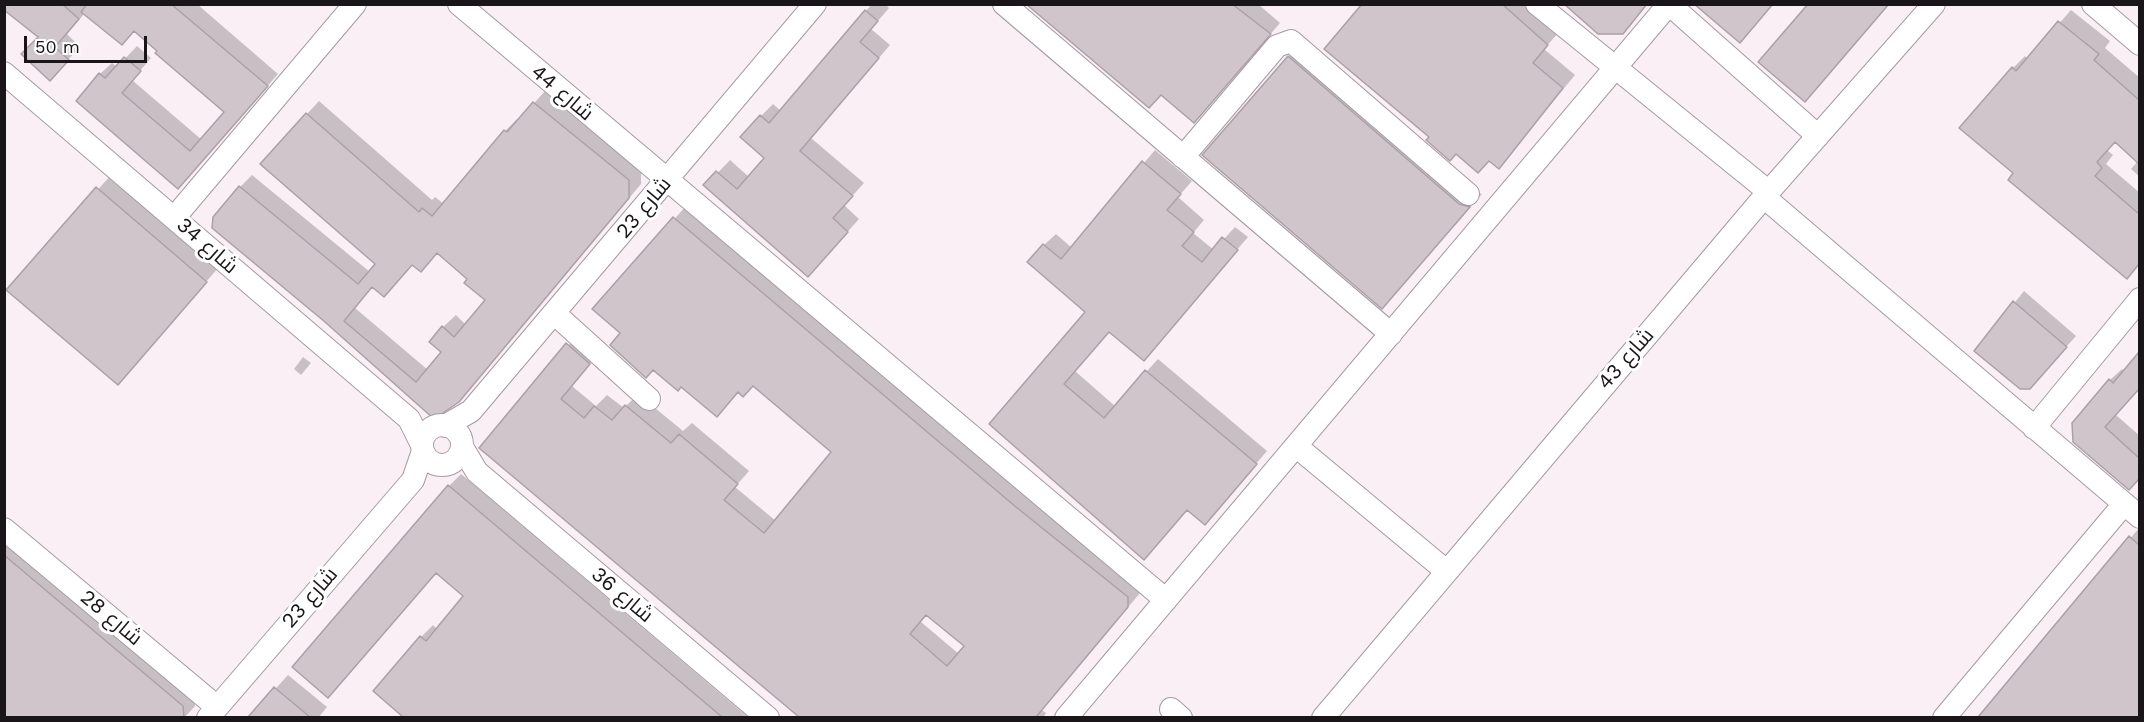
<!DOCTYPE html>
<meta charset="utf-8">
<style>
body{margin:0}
#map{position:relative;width:2144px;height:722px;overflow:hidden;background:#fbeff6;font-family:"Work Sans",sans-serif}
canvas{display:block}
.frame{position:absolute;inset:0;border:6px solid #191518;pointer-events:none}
.scale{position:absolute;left:24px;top:36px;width:123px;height:27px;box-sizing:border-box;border:3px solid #191518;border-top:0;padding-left:8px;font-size:18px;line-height:21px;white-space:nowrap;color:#191518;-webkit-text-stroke:4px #fff;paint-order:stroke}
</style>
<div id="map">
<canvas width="2144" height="722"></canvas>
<div class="frame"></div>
<div class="scale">50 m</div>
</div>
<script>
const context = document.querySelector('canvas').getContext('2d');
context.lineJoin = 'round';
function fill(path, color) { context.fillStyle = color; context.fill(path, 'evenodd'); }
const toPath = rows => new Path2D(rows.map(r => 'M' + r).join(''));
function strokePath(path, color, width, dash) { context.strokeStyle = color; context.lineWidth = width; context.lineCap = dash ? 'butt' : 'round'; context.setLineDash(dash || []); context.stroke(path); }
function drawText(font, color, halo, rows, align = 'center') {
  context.font = font + ' "Work Sans",Cairo,sans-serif'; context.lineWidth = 6; context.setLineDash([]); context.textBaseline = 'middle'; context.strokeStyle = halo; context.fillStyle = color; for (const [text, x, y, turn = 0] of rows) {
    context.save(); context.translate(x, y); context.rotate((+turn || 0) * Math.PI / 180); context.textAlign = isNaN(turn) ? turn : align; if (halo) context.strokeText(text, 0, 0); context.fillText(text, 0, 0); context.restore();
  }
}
const shadow = toPath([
 [4,4,197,4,278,74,190,175,100,74,112,63,117,67,137,46,151,58,132,80,202,140,226,112,135,30,122,43,85,13,67,34,80,47,50,79,40,36],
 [872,4,885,4,889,8,871,29,890,45,811,138,864,183,844,205,859,219,820,263,706,185,730,160,749,177,766,158,761,116,773,104,781,111],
 [1029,4,1258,4,1280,23,1205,110,1162,93],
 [1364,4,1528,4,1560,31,1544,49,1575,75,1499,167,1490,160,1456,153,1431,137],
 [2071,10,2110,41,2105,48,2140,78,2140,177,2131,169,2138,161,2115,141,2107,150,2113,155,2106,164,2140,193,2140,264,2127,277,2015,173,1962,128,2013,68,2025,56,2028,59],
 [1303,44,1473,191,1482,194,1396,293,1289,57],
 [546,90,641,168,641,184,471,388,458,401,434,417,326,321,240,187,252,175,370,272,377,264,263,164,307,114,319,101,432,200,435,197,444,204,505,131,517,119,519,120],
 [438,252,469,279,487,300,466,325,456,315,443,327,443,352,428,370,355,308,373,286,413,264,421,270],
 [1155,150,1192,181,1178,197,1204,220,1193,233,1214,250,1235,227,1248,237,1144,359,1110,331,1075,371,1115,406,1158,359,1267,451,1216,511,991,424,1087,311,1044,245,1056,234,1072,248],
 [111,175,219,267,118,383,8,290],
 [686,206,1140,585,1140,593,1042,710,1046,713,1043,718,801,718,481,448,580,332,601,351,572,386,596,406,607,395,624,408,638,394,683,431,692,423,749,471,735,487,776,521,833,451,753,384,739,391,717,415,594,309],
 [927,614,966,646,959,654,921,622],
 [2024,291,2076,336,2040,376,1976,351],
 [2140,355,2140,388,2116,415,2140,436,2140,480,2073,423,2110,380,2122,369,2125,371],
 [303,357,311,363,301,375,294,369],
 [461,474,749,718,406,718,375,691,421,637,433,625,437,629,465,596,437,572,350,670,449,486],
 [2140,527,2140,718,1976,718,1988,706],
 [4,535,194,695,195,706,184,718,4,718],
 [288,675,327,707,318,718,249,718]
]);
const building = toPath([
 [4,4,62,4,79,19,55,47,69,60,50,81,21,54,38,37,4,10,4,4],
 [87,4,171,4,268,86,178,189,76,101,99,73,105,78,124,57,141,71,122,93,190,151,224,112,155,53,157,51,134,31,122,45,81,12,87,4],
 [1026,4,1232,4,1271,34,1194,123,1161,95,1149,108,1026,4],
 [1362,4,1502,4,1548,45,1533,63,1563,88,1499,169,1489,161,1478,173,1456,154,1450,161,1426,140,1429,137,1324,49,1362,4],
 [1564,4,1647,4,1623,34,1598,34,1564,4],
 [1694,4,1773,4,1740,43,1694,4],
 [1808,4,1889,4,1805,102,1758,62,1808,4],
 [865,10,878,21,860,42,879,58,800,151,853,196,833,218,848,232,808,277,703,185,716,171,737,189,764,158,740,137,760,115,769,123,865,10],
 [2058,21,2099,54,2094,60,2139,100,2139,164,2115,142,2097,162,2102,168,2095,176,2139,214,2139,264,2127,279,2008,180,2013,173,1959,128,2012,67,2016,71,2058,21],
 [1288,56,1459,204,1470,207,1382,309,1202,155,1288,56],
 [533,102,629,180,629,198,459,402,434,419,325,322,212,228,213,217,239,186,358,284,375,264,260,164,306,113,419,212,422,208,432,216,504,130,507,132,533,102],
 [437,253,467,279,464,283,485,300,454,337,442,326,429,342,441,352,416,382,344,321,372,287,384,297,412,265,421,272,437,253],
 [1142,161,1181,194,1167,210,1194,232,1182,246,1202,262,1222,237,1238,250,1144,361,1109,332,1064,384,1104,418,1145,370,1257,464,1205,525,1187,510,1144,560,989,424,1085,312,1027,262,1043,244,1061,259,1142,161],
 [96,187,207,282,118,385,6,290,96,187],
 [673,217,1016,507,1128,597,1128,607,1036,717,799,717,479,448,566,343,590,364,561,399,584,418,594,406,612,420,625,405,671,443,679,434,738,484,724,500,764,533,831,452,753,386,743,397,738,392,717,417,681,387,678,391,653,370,646,378,610,345,620,333,592,309,673,217],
 [926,615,964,646,947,666,910,634,926,615],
 [2013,301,2067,347,2030,389,2020,389,1974,351,2013,301],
 [2139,352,2139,389,2105,427,2139,458,2139,479,2129,490,2073,442,2072,423,2109,379,2113,383,2139,352],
 [448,485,533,557,722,717,403,717,373,691,420,636,426,641,463,596,436,573,328,698,292,667,448,485],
 [2129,536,2139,545,2139,717,1978,717,2129,536],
 [4,555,183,706,184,717,4,717,4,555],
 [274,687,310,717,248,717,274,687]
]);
const minor = toPath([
 [459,4,1166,600],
 [1004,4,1391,334],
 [1537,4,1769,192],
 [2093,4,2140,44],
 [4,73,409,419,422,445],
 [1183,157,1277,46,1291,41,1468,194],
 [1764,197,2140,517],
 [174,218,355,4],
 [554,313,649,399],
 '422 445a20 20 0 1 1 40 0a20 20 0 1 1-40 0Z',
 [445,426,471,411,815,4],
 [2034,428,2140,299],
 [1296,446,1445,570],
 [462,447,477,472,768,718],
 [4,529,217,707],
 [1171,709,1181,718],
 [208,718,413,480,423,451],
 [1066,718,1669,4,1818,136],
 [1323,718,1764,197,1934,4],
 [1944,718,2124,504]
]);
const streetNames = [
 ["شارع 44",562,93,40],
 ["شارع 23",644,208,-50],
 ["شارع 34",207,246,41],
 ["شارع 43",1626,359,-49],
 ["شارع 36",622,595,40],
 ["شارع 23",310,598,-49],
 ["شارع 28",111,618,40]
];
fill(shadow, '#0003');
fill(building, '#d1c5cc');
strokePath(building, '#aba0a7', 1.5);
strokePath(minor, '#a59aa1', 24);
strokePath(minor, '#fff', 22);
drawText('21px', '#191518', '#fff', streetNames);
</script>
